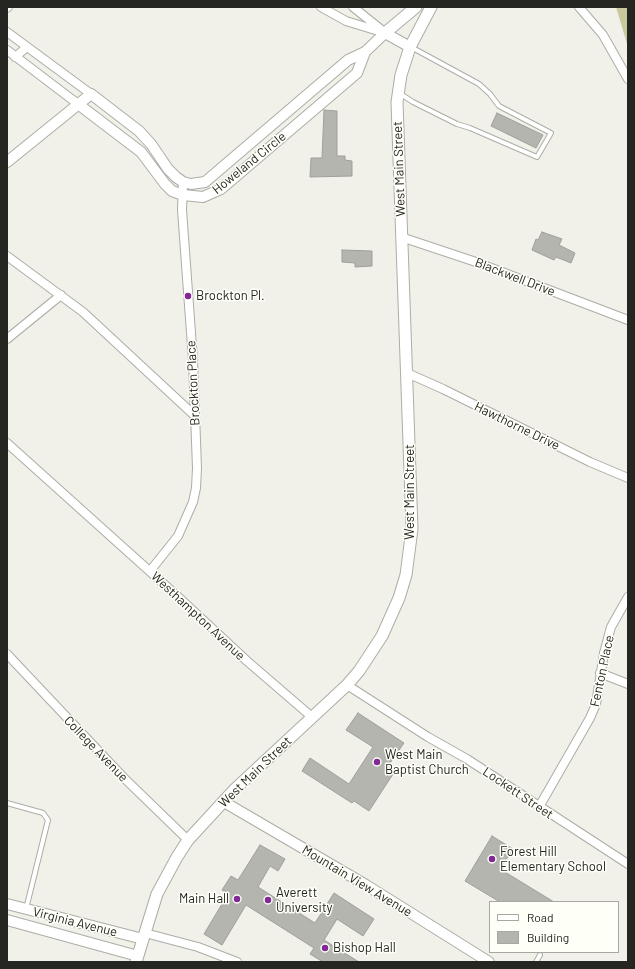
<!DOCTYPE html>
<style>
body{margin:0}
#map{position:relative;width:635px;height:969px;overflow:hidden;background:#f1f1ea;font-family:Barlow,sans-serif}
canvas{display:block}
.frame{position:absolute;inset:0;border:8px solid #252522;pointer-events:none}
.legend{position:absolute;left:489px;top:901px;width:130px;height:52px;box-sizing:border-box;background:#fefff7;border:1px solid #a7a8a2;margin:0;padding:5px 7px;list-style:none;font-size:12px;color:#252522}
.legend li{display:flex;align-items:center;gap:8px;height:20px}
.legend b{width:20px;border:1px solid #a7a8a2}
</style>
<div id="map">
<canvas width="635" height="969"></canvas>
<div class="frame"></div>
<ul class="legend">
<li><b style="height:5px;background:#fff"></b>Road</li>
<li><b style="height:11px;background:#b4b5ae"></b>Building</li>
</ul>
</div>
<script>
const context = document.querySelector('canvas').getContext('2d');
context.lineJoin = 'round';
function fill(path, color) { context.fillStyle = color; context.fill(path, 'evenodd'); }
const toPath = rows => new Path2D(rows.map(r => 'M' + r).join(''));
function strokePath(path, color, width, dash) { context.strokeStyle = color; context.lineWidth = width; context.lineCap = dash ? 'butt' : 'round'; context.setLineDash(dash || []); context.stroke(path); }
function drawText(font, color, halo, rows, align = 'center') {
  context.font = font + ' Barlow,sans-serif'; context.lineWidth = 3; context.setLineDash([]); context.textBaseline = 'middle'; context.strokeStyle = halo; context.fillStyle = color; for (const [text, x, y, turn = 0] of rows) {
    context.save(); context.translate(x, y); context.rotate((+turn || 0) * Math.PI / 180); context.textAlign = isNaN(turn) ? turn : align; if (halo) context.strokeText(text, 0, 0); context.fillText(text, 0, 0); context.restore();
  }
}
const green = toPath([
 [616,7,628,7,628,47]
]);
const building = toPath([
 [324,110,337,111,337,156,345,156,345,160,352,161,352,176,310,177,311,158,322,158,324,110],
 [497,113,543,135,536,148,491,126,497,113],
 [542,232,562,239,559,245,575,253,571,263,556,257,554,260,532,250,536,239,538,240,542,232],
 [342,250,372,251,372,266,355,267,355,263,342,262,342,250],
 [358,713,404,743,388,766,395,771,369,811,354,801,352,803,302,771,310,758,349,784,373,747,346,730,358,713],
 [492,836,513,849,500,869,554,902,500,902,465,881,492,836],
 [260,845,285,859,278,871,270,866,258,887,315,923,334,893,374,919,363,936,337,919,324,940,359,962,323,962,310,954,314,948,246,905,222,945,204,934,228,894,222,890,231,876,238,880,260,845]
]);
const service = toPath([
 [399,93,413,102,457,124,470,128,537,157,551,133,499,106,490,94,479,84,411,47],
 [7,803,43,813,48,820,26,909],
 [536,962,540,955]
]);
const minor = toPath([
 [321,7,346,21,385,33],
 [353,7,383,31],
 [579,7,603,35,628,79],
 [7,8,8,7],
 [7,32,91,94],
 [7,50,78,104],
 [15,57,27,47],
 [401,237,473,261,628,320],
 [7,256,83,312,194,415],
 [7,339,61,295],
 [407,373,443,389,590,462,628,478],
 [7,443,175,594,247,661,312,717],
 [150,571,178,536,193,502,196,488,197,468,193,360,182,210,183,182],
 [7,654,123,777,188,840],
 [600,673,628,684],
 [347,685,428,737,467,759,628,864],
 [539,807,590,718,596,704,604,653,611,627,628,597],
 [145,933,198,947,237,962]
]);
const tertiary = toPath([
 [78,104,141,152,165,184,172,191,183,195,203,197,221,189,357,73,365,52],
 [7,162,91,94,139,131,151,144,168,169,176,177,183,182,191,184,205,182,348,60,365,52,385,33,410,47],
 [224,802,366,885,489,962],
 [7,904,143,939],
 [7,920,138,956]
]);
const secondary = toPath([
 [385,33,416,7],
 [136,962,157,894,177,857,188,840,235,789,347,685,359,671,382,636,399,598,406,575,412,529,397,102,401,75,410,47,431,7]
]);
const markers = [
 [188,296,4,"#812996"],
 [377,762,4,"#812996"],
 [492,859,4,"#812996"],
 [237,899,4,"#812996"],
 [268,900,4,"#812996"],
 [325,948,4,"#812996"]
];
const streetNames = [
 ["Howeland Circle",249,163,-39],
 ["West Main Street",399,169,-92],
 ["Blackwell Drive",515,277,21],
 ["Brockton Place",193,383,-93],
 ["Hawthorne Drive",517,426,26],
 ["West Main Street",410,492,-90],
 ["Westhampton Avenue",198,616,43],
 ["Fenton Place",602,671,-78],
 ["College Avenue",96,749,46],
 ["West Main Street",255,772,-44],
 ["Lockett Street",518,793,34],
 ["Mountain View Avenue",357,881,31],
 ["Virginia Avenue",75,922,14]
];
const poiNames = [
 ["Brockton Pl.",196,296],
 ["West Main",385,755],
 ["Baptist Church",385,770],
 ["Forest Hill",500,852],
 ["Elementary School",500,867],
 ["Averett",276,893],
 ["University",276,908],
 ["Main Hall",229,899,"right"],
 ["Bishop Hall",333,948]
];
fill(green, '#c8c99c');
fill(building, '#b4b5ae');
strokePath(building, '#9e9f98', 1);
strokePath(service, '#acada6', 6);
strokePath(minor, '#acada6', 10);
strokePath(tertiary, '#acada6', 12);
strokePath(secondary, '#acada6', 13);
strokePath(service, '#fff', 4);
strokePath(minor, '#fff', 8);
strokePath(tertiary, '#fff', 10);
strokePath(secondary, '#fff', 11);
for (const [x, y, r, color] of markers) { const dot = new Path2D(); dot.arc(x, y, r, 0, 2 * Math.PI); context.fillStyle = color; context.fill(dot); strokePath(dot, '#fefff7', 1.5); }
drawText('13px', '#252522', '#fefff7', streetNames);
drawText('13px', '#252522', '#fefff7', poiNames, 'left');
</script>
